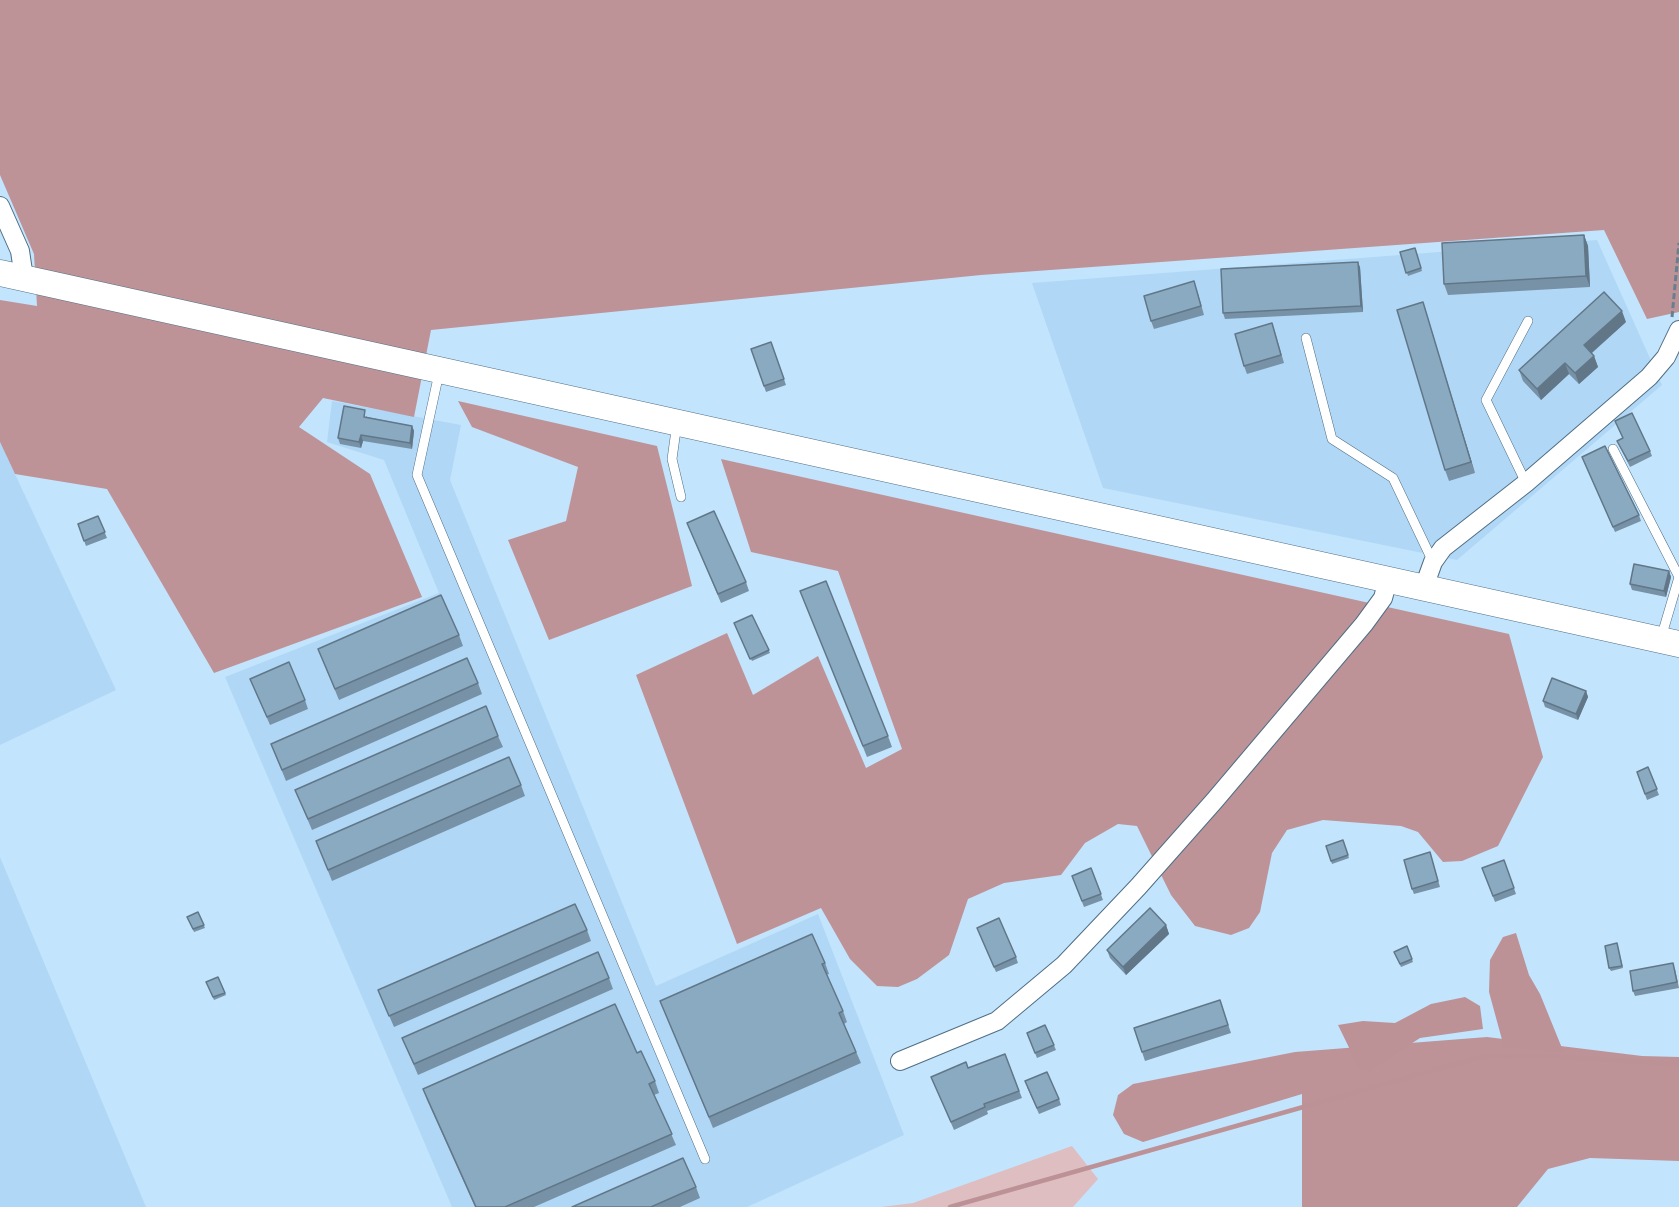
<!DOCTYPE html>
<style>
body{margin:0}
canvas{display:block;background:#c2e4fd}
</style>
<canvas width="1679" height="1207"></canvas>
<script>
const context = document.querySelector('canvas').getContext('2d');
context.lineJoin = 'round';
function fill(path, color) { context.fillStyle = color; context.fill(path, 'evenodd'); }
const toPath = rows => new Path2D(rows.map(r => 'M' + r).join(''));
function strokePath(path, color, width, dash) { context.strokeStyle = color; context.lineWidth = width; context.lineCap = dash ? 'butt' : 'round'; context.setLineDash(dash || []); context.stroke(path); }
const built = toPath([
 [1597,240,1662,385,1457,560,1103,488,1032,283],
 [332,401,461,425,450,480,656,986,818,914,904,1135,747,1207,452,1207,225,677,439,593,384,460,327,442],
 [0,442,116,690,0,745],
 [0,857,146,1207,0,1207]
]);
const green = toPath([
 [1072,1146,1098,1179,1073,1207,881,1207,913,1203]
]);
const forest = toPath([
 [0,0,1679,0,1679,312,1647,319,1604,230,981,275,431,330,414,417,323,398,299,427,370,474,422,597,214,673,107,489,15,474,0,442,0,300,37,306,34,254,0,175],
 [458,401,657,446,692,586,549,640,508,540,566,521,578,467,472,427],
 [721,459,1509,634,1543,757,1498,846,1462,861,1443,862,1418,832,1401,826,1323,820,1287,830,1272,853,1260,912,1249,928,1231,935,1195,926,1171,895,1137,826,1118,824,1085,843,1061,875,1004,883,968,899,949,955,917,979,898,987,877,986,850,959,821,908,737,944,636,675,727,633,753,695,818,656,866,768,902,749,838,571,751,552],
 [1487,1037,1642,1056,1679,1057,1679,1161,1590,1158,1548,1169,1517,1207,1302,1207,1302,1094,1143,1142,1124,1134,1113,1115,1118,1095,1133,1084,1295,1052]
]);
const water = toPath([
 [1516,933,1529,975,1540,994,1564,1053,1504,1047,1489,992,1490,960,1503,937],
 [1465,997,1480,1006,1483,1029,1420,1038,1369,1071,1359,1068,1338,1025,1363,1021,1395,1023,1431,1004]
]);
const stream = toPath([
 [950,1207,1480,1057,1543,1056,1679,1064]
]);
const path = toPath([
 [1672,317,1679,243]
]);
const lane = toPath([
 [1306,338,1332,439,1393,478,1433,562],
 [439,373,417,475,705,1159],
 [677,423,672,459,681,497],
 [1613,449,1679,577,1661,638],
 [1526,483,1486,400,1528,321]
]);
const street = toPath([
 [0,206,20,251,24,278],
 [1424,587,1433,562,1443,548,1526,483,1649,377,1666,357,1679,330],
 [900,1061,997,1021,1064,965,1138,887,1215,800,1364,624,1383,598,1388,580]
]);
const secondary = toPath([
 [0,273,1679,644]
]);
const wall = toPath([
 [1584,235,1588,246,1590,287,1448,295,1444,284],
 [1415,248,1422,271,1408,276,1400,252],
 [1360,267,1363,312,1225,319,1223,313],
 [1197,290,1204,315,1154,329,1151,321],
 [1423,302,1475,473,1449,481,1445,470],
 [1626,322,1592,353,1594,356,1598,367,1579,384,1569,374,1541,400,1523,381,1519,370],
 [1275,332,1284,363,1247,374,1244,366],
 [771,342,786,385,766,392,751,349],
 [367,416,367,417,412,426,414,431,412,449,363,441,361,448,340,444,338,438],
 [1615,421,1650,451,1652,456,1630,467,1617,441,1623,439],
 [1584,462,1639,515,1641,521,1615,532],
 [98,516,107,538,86,546,78,524],
 [687,523,746,582,749,591,721,603],
 [1669,571,1671,577,1666,597,1632,590,1630,584],
 [805,602,888,736,892,747,867,757],
 [752,615,770,653,752,661,734,623],
 [459,635,463,646,339,700,318,649],
 [250,679,305,700,308,709,270,725],
 [478,683,482,694,286,781,271,744],
 [1586,691,1588,697,1578,720,1545,707,1543,701],
 [498,736,503,747,312,830,295,790],
 [1648,767,1659,795,1647,800,1637,772],
 [521,785,525,796,332,881,316,841],
 [1343,840,1349,858,1332,864,1326,846],
 [1430,852,1440,887,1414,894,1412,889],
 [1504,860,1516,894,1495,902,1482,868],
 [1091,868,1103,900,1084,907,1072,876],
 [198,912,205,928,194,932,187,917],
 [1166,925,1169,934,1126,975,1110,958,1107,950],
 [587,930,591,941,394,1027,378,990],
 [979,933,1016,957,1018,963,996,972],
 [1617,943,1623,968,1611,971,1609,968],
 [1407,946,1413,962,1401,967,1394,952],
 [825,963,829,974,826,975,843,1011,847,1022,844,1024,861,1063,713,1128,660,1001],
 [1675,969,1679,988,1635,996,1633,991],
 [218,977,226,995,214,1000,206,982],
 [609,978,613,989,418,1075,402,1038],
 [1220,1000,1231,1033,1145,1061,1134,1028],
 [1045,1025,1056,1050,1037,1058,1027,1033],
 [637,1053,655,1081,659,1093,654,1095,676,1145,534,1207,475,1207,427,1100,423,1089],
 [1005,1054,1022,1098,987,1111,988,1114,954,1130,931,1077,968,1068],
 [1027,1087,1059,1099,1061,1105,1039,1114],
 [696,1187,700,1198,680,1207,572,1207]
]);
const shadedWall = toPath([
 [1584,235,1588,246,1590,287,1586,276],
 [1358,262,1360,267,1363,312,1361,306],
 [1423,302,1426,313,1475,473,1471,462],
 [1622,311,1626,322,1588,356,1584,345],
 [1594,356,1598,367,1579,384,1575,373],
 [1565,363,1569,374,1541,400,1537,389],
 [412,426,414,431,412,449,410,443],
 [361,435,363,441,361,448,359,442],
 [1669,571,1671,577,1666,597,1664,591],
 [1586,691,1588,697,1578,720,1576,714],
 [1166,925,1169,934,1126,975,1123,967]
]);
const building = toPath([
 [1584,235,1586,276,1444,284,1442,243,1584,235],
 [1415,248,1421,268,1406,273,1400,252,1415,248],
 [1358,262,1361,306,1223,313,1221,269,1358,262],
 [1194,281,1201,306,1151,321,1144,296,1194,281],
 [1604,292,1622,311,1584,345,1594,356,1575,373,1565,363,1537,389,1519,370,1604,292],
 [1423,302,1471,462,1445,470,1397,310,1423,302],
 [1272,323,1281,355,1244,366,1235,334,1272,323],
 [771,342,784,379,764,386,751,349,771,342],
 [344,406,365,410,364,417,412,426,410,443,361,435,359,442,338,438,344,406],
 [1632,413,1650,451,1628,461,1617,441,1623,438,1615,421,1632,413],
 [1605,446,1639,515,1613,527,1582,457,1605,446],
 [714,511,746,582,718,594,687,523,714,511],
 [98,516,105,532,84,541,78,524,98,516],
 [1634,564,1669,571,1664,591,1630,584,1634,564],
 [826,581,888,736,863,746,800,591,826,581],
 [441,595,459,635,335,689,318,649,441,595],
 [752,615,769,650,750,659,734,623,752,615],
 [467,658,478,683,282,770,271,744,467,658],
 [289,662,305,700,267,717,250,679,289,662],
 [1552,678,1586,691,1576,714,1543,701,1552,678],
 [486,706,498,736,308,819,295,790,486,706],
 [509,757,521,785,328,870,316,841,509,757],
 [1648,767,1657,789,1645,794,1637,772,1648,767],
 [1343,840,1348,855,1331,861,1326,846,1343,840],
 [1430,852,1438,881,1412,889,1404,860,1430,852],
 [1504,860,1514,888,1493,896,1482,868,1504,860],
 [1091,868,1101,894,1082,901,1072,876,1091,868],
 [575,904,587,930,389,1016,378,990,575,904],
 [1150,908,1166,925,1123,967,1107,950,1150,908],
 [198,912,204,925,193,929,187,917,198,912],
 [999,918,1016,957,994,967,977,928,999,918],
 [812,934,825,963,822,964,843,1011,839,1013,856,1052,709,1117,660,1001,812,934],
 [1617,943,1622,966,1609,968,1605,946,1617,943],
 [1407,946,1412,959,1400,964,1394,952,1407,946],
 [598,952,609,978,414,1064,402,1038,598,952],
 [1673,963,1677,982,1633,991,1630,971,1673,963],
 [218,977,225,993,213,997,206,982,218,977],
 [1220,1000,1228,1025,1142,1052,1134,1028,1220,1000],
 [615,1004,637,1053,641,1051,655,1081,649,1084,672,1134,505,1207,476,1207,423,1089,615,1004],
 [1045,1025,1054,1045,1035,1053,1027,1033,1045,1025],
 [1005,1054,1019,1091,984,1104,985,1107,951,1122,931,1077,966,1062,968,1068,1005,1054],
 [1047,1072,1059,1099,1037,1108,1025,1081,1047,1072],
 [683,1158,696,1187,651,1207,572,1207,683,1158]
]);
fill(built, '#b0d8f6');
fill(green, '#dfbec1');
fill(forest, '#be9398');
fill(water, '#bc9297');
strokePath(stream, '#bc9297', 4.5);
strokePath(lane, '#506e84', 10);
strokePath(street, '#506e84', 20);
strokePath(secondary, '#506e84', 27);
strokePath(path, '#677f8f', 3, [6, 3]);
strokePath(lane, '#fff', 9);
strokePath(street, '#fff', 18);
strokePath(secondary, '#fff', 26);
fill(wall, '#7792a7');
fill(shadedWall, '#617788');
fill(building, '#8aaac2');
strokePath(building, '#617788', 1.5);
</script>
